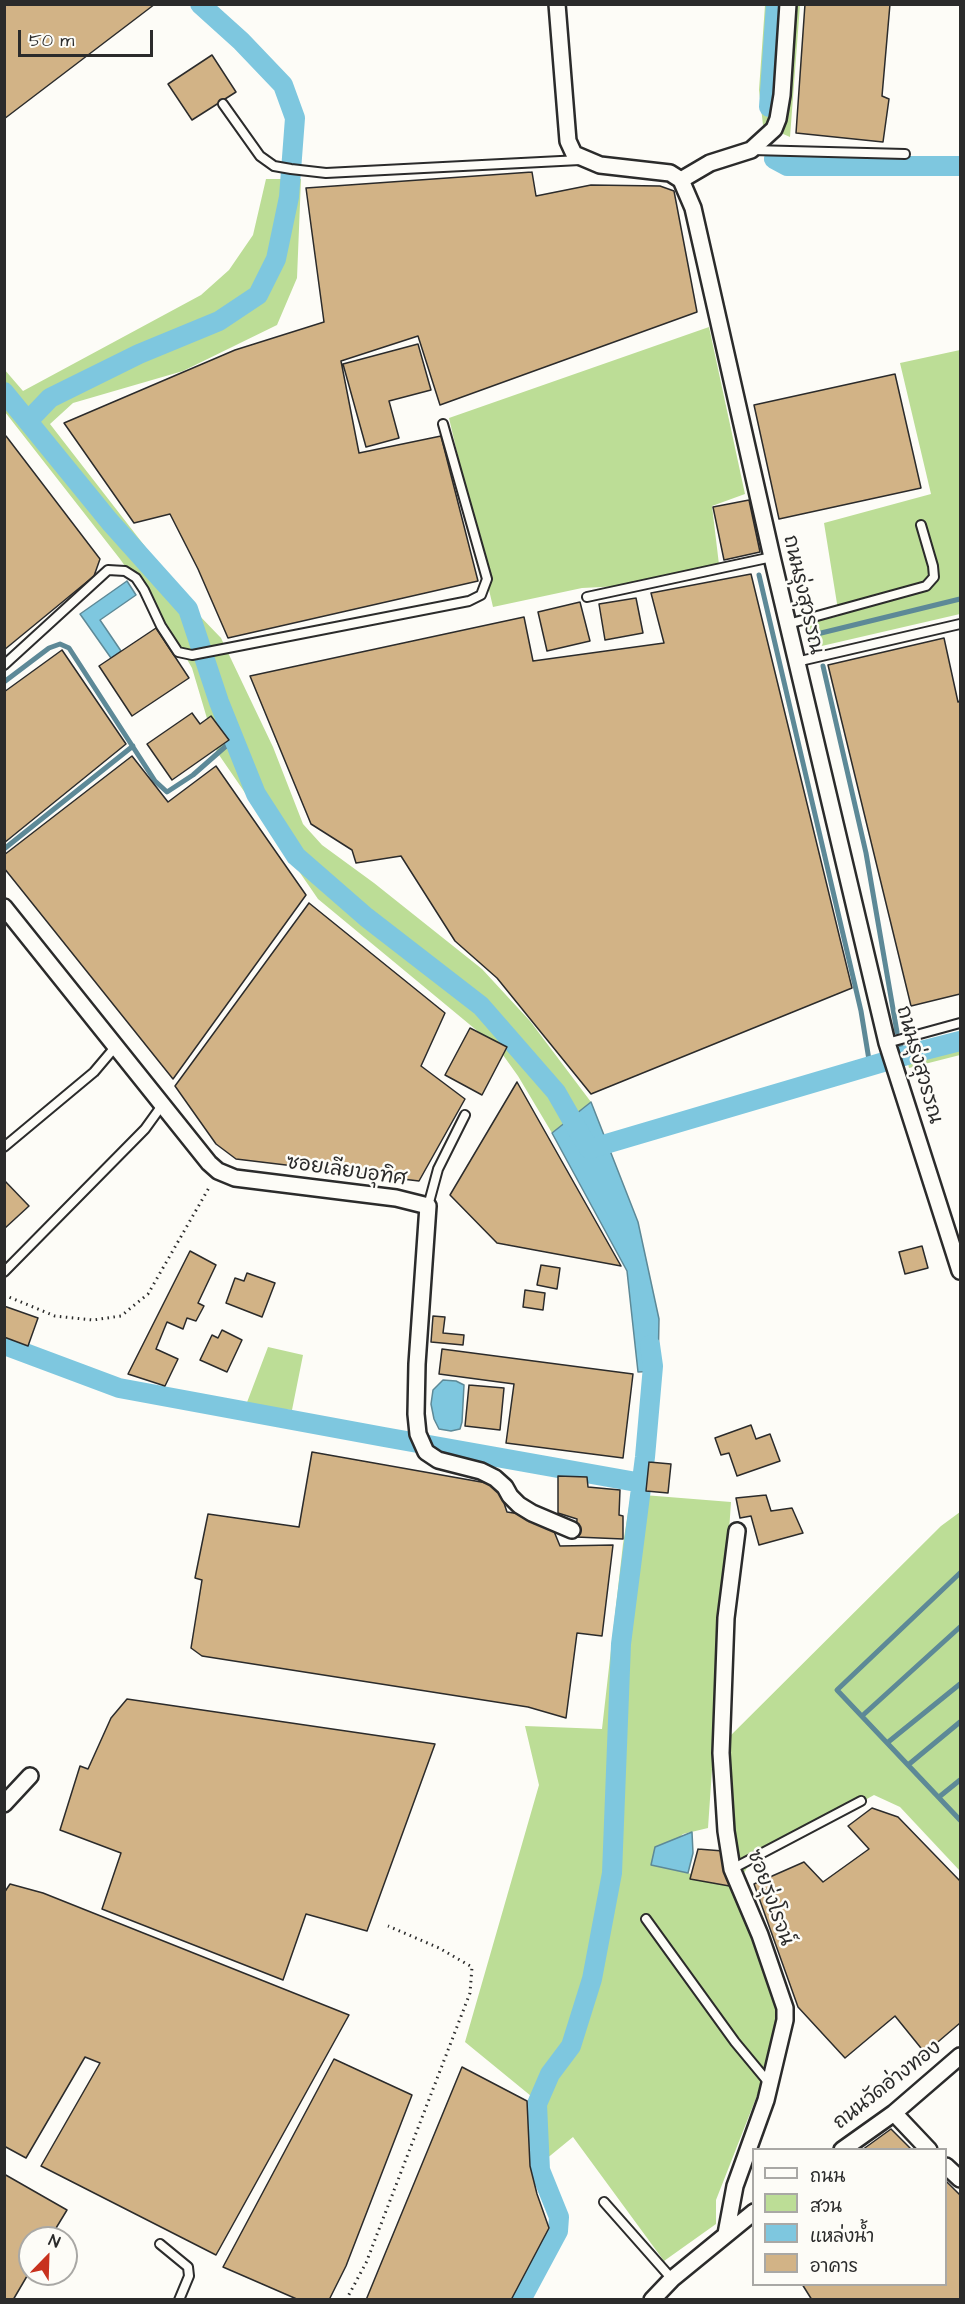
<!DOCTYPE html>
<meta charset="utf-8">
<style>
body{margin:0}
#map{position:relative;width:965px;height:2304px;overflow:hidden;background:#fdfcf7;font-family:"Architects Daughter","Playpen Sans Thai",sans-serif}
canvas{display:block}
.frame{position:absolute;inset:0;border:6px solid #2b2b2b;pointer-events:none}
.legend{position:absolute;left:752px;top:2148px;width:195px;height:138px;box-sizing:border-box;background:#fdfcf7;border:2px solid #a9a8a5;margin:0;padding:8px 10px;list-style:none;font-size:18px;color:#2b2b2b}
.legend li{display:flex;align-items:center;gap:12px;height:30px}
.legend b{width:30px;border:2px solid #a9a8a5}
.north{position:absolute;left:18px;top:2226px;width:60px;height:60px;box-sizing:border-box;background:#fdfcf7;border:2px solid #a9a8a5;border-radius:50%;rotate:23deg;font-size:16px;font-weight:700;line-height:24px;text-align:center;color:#2b2b2b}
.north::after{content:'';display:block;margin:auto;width:21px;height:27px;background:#c8321e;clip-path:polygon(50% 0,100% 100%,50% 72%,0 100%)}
.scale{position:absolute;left:18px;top:30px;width:135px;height:27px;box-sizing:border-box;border:3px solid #2b2b2b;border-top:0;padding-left:8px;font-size:18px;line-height:21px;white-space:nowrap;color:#2b2b2b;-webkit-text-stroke:4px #fdfcf7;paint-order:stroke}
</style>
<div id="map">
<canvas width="965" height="2304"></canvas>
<div class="frame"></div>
<ul class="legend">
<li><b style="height:8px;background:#fdfcf7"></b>ถนน</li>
<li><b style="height:16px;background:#bcdd96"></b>สวน</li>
<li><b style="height:16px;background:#7ec7df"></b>แหล่งน้ำ</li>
<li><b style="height:16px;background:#d2b386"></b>อาคาร</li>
</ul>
<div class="north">N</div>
<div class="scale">50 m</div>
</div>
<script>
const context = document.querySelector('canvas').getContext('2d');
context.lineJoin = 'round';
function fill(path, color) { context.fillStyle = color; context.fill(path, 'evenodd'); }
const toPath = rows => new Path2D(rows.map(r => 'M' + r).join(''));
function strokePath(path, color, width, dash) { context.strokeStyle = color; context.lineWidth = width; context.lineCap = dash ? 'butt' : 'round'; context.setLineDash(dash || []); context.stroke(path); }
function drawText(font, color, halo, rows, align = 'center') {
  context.font = font + ' "Architects Daughter","Playpen Sans Thai",sans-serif'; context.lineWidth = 5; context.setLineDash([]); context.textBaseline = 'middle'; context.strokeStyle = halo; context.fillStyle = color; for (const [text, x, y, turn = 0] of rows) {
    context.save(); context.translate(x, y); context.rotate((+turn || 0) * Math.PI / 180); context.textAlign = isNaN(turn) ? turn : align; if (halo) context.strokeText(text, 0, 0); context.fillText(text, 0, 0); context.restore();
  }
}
const green = toPath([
 [765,5,800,5,790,137,763,125,759,90],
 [266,179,301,179,297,278,277,325,183,371,73,403,50,424,196,612,221,638,273,747,303,824,322,845,374,883,482,969,530,1021,591,1102,552,1133,518,1076,498,1048,318,899,217,752,192,668,169,628,120,559,5,412,4,369,23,391,201,295,229,270,253,235],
 [709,327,745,494,712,506,720,573,641,585,582,588,493,607,449,418],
 [960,350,960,614,813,648,806,624,839,616,824,523,931,494,900,363],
 [960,1031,960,1055,909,1068,904,1046],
 [268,1347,303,1355,292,1410,246,1405],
 [631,1494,731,1502,714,1752,941,1526,960,1512,960,1871,900,1807,874,1795,748,1866,743,1875,713,1755,708,1828,683,1834,652,1865,731,1883,769,1979,779,2014,769,2065,716,2200,716,2224,664,2261,573,2137,540,2164,531,2096,465,2042,539,1785,525,1726,602,1729,623,1544]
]);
const water = toPath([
 [127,581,136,595,100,620,121,651,111,658,80,614,127,581],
 [591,1102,638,1222,659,1319,658,1371,638,1372,627,1271,552,1133,591,1102],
 [443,1380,456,1381,464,1385,462,1422,460,1429,451,1431,439,1429,434,1419,431,1404,433,1390,443,1380],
 [692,1832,693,1853,688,1873,651,1865,655,1847,692,1832]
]);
const stream = toPath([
 [759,575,861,1011,870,1066],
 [813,635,960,599],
 [823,666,866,853,897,1032],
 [4,682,49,648,60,644,69,648,155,781,167,792,193,775,234,739],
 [4,849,133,746],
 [901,1046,904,1056],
 [960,1573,837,1690,960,1820],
 [862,1716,960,1627],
 [887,1743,960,1684],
 [908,1765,960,1722],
 [939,1797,960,1780]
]);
const canal = toPath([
 [769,107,776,4],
 [774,159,787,166,960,166],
 [4,392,110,522,188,609,219,702,256,794,296,856,366,917,481,1006,556,1092,584,1141],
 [28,421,50,398,139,354,219,321,258,295,276,259,289,197,295,118,283,85,241,41,200,4],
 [589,1149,921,1051,960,1041],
 [4,1345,119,1388,384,1437,642,1483],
 [521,2300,558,2231,559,2217,540,2170,537,2104,550,2074,571,2046,592,1979,612,1873,621,1644,645,1457,653,1366,650,1345]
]);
const building = toPath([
 [4,4,155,4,4,119,4,4],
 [805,4,890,4,882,96,889,99,883,142,796,133,805,4],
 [212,55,236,92,192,120,168,84,212,55],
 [532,172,536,196,591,185,660,186,674,191,697,312,440,405,418,336,341,361,359,453,441,436,478,581,228,638,198,569,170,514,134,523,64,423,235,350,324,322,306,188,532,172],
 [418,344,431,390,389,401,399,438,366,447,343,364,418,344],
 [895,374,921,488,779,519,754,405,895,374],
 [6,436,100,559,94,576,4,650,4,437,6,436],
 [749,500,760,552,724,560,713,507,749,500],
 [751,574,852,988,591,1094,497,978,455,941,401,856,356,863,352,850,311,824,250,676,524,617,533,661,664,643,651,593,751,574],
 [636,598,643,633,605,640,599,604,636,598],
 [580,602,590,641,547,651,538,612,580,602],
 [156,628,189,678,132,716,99,666,156,628],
 [944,638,958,702,960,701,960,994,911,1006,828,665,944,638],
 [62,650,126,744,4,843,4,692,62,650],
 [192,713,200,724,211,716,229,740,172,780,147,744,192,713],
 [132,756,168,802,216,766,306,895,173,1079,4,868,4,855,132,756],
 [309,903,445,1013,421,1066,465,1099,419,1181,236,1159,216,1144,175,1086,309,903],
 [470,1028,507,1047,482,1095,445,1075,470,1028],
 [517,1082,621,1266,497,1243,450,1195,517,1082],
 [4,1180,29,1206,4,1229,4,1180],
 [922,1246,928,1268,905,1274,899,1252,922,1246],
 [190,1251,216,1265,198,1303,204,1306,196,1321,187,1318,183,1329,167,1322,156,1349,178,1359,165,1386,128,1374,190,1251],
 [541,1265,560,1268,557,1289,537,1285,541,1265],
 [247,1273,275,1283,262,1317,226,1303,235,1278,244,1281,247,1273],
 [525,1290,545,1293,543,1310,523,1307,525,1290],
 [4,1306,38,1318,28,1346,4,1337,4,1306],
 [433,1316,445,1317,443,1333,464,1335,463,1345,431,1342,433,1316],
 [222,1330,242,1340,227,1372,200,1360,212,1335,218,1338,222,1330],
 [442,1349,633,1374,623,1458,506,1443,514,1384,439,1374,442,1349],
 [469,1385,504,1388,500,1430,465,1426,469,1385],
 [751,1425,756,1439,770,1434,780,1461,737,1476,729,1453,721,1455,715,1438,751,1425],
 [312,1452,498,1485,507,1512,527,1515,531,1522,551,1524,560,1546,613,1545,602,1636,577,1633,566,1718,528,1707,202,1656,191,1648,202,1580,195,1578,208,1514,299,1527,312,1452],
 [649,1462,671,1464,668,1493,646,1491,649,1462],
 [558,1476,587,1477,588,1487,620,1490,619,1515,623,1516,623,1539,576,1537,577,1519,558,1513,558,1476],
 [766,1495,771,1511,792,1508,803,1533,759,1545,751,1516,740,1518,736,1498,766,1495],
 [127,1699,435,1744,367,1931,306,1914,283,1980,102,1909,121,1853,60,1830,80,1766,88,1769,111,1718,127,1699],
 [872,1808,898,1817,960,1881,960,2023,925,2053,895,2016,845,2058,798,2007,754,1884,804,1862,823,1882,869,1849,848,1826,872,1808],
 [698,1849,723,1851,735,1887,690,1879,698,1849],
 [10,1884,43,1893,349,2015,216,2255,41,2166,100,2063,85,2057,26,2158,4,2146,4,1893,10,1884],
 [334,2059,412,2095,346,2266,329,2300,299,2300,223,2267,334,2059],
 [462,2067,527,2101,530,2166,537,2194,549,2228,511,2300,366,2300,462,2067],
 [891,2129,912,2150,862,2150,891,2129],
 [4,2174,67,2210,50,2238,30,2238,30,2271,13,2300,4,2300,4,2174],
 [946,2181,960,2195,960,2300,812,2300,802,2284,946,2284,946,2181]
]);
const path = toPath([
 [4,1295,55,1316,93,1320,121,1316,148,1294,210,1186],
 [346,2300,366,2263,470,1993,472,1967,439,1948,388,1926]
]);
const lane = toPath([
 [223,104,260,156,274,166,291,169,326,173,580,160],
 [752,150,905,154],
 [587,597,772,557],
 [788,624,926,586,934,577,933,566,921,525],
 [796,662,960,624],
 [4,665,108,570,125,571,136,578,144,590,161,626,178,652,192,655,469,601,481,595,487,579,443,424],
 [887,1043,960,1023],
 [4,1147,94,1072,116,1046],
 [428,1206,438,1169,465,1115],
 [4,1272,145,1129,163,1104],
 [732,1869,861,1801],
 [646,1919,735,2042,769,2083],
 [604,2202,672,2279],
 [160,2244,188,2267,189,2276,179,2300]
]);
const street = toPath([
 [557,4,568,141,574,154,600,165,670,173,681,180,693,208,772,557,887,1043,960,1271],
 [681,180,710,163,751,150,774,129,778,119,782,95,788,4],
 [4,907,209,1163,218,1171,235,1178,396,1198,428,1206,417,1364,416,1414,418,1434,426,1452,438,1460,481,1471,495,1478,505,1487,510,1496,519,1505,532,1513,572,1530],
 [4,1804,30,1776],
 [894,2113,929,2150],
 [842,2150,894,2113,960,2056],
 [946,2166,960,2179],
 [726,2234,735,2186,766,2100,785,2020,785,2008,760,1935,732,1869,726,1831,721,1753,726,1618,737,1531],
 [652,2300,672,2279,754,2212]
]);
const streetNames = [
 ["ถนนรุ่งสุวรรณ",802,595,77],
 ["ถนนรุ่งสุวรรณ",918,1065,74],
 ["ซอยเลียบอุทิศ",346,1172,8],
 ["ซอยรุ่งโรจน์",769,1898,70],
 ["ถนนวัดอ่างทอง",888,2086,-38]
];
fill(green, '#bcdd96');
fill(water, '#7ec7df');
strokePath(water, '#5d8997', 1.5);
strokePath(stream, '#5d8997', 5);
strokePath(canal, '#7ec7df', 20);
fill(building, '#d2b386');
strokePath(building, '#2b2b2b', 1.5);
strokePath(lane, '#2b2b2b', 12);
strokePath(street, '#2b2b2b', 20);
strokePath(path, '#2b2b2b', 3, [1.5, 4.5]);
strokePath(lane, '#fdfcf7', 8);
strokePath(street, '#fdfcf7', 15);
drawText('20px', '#2b2b2b', '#fdfcf7', streetNames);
</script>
